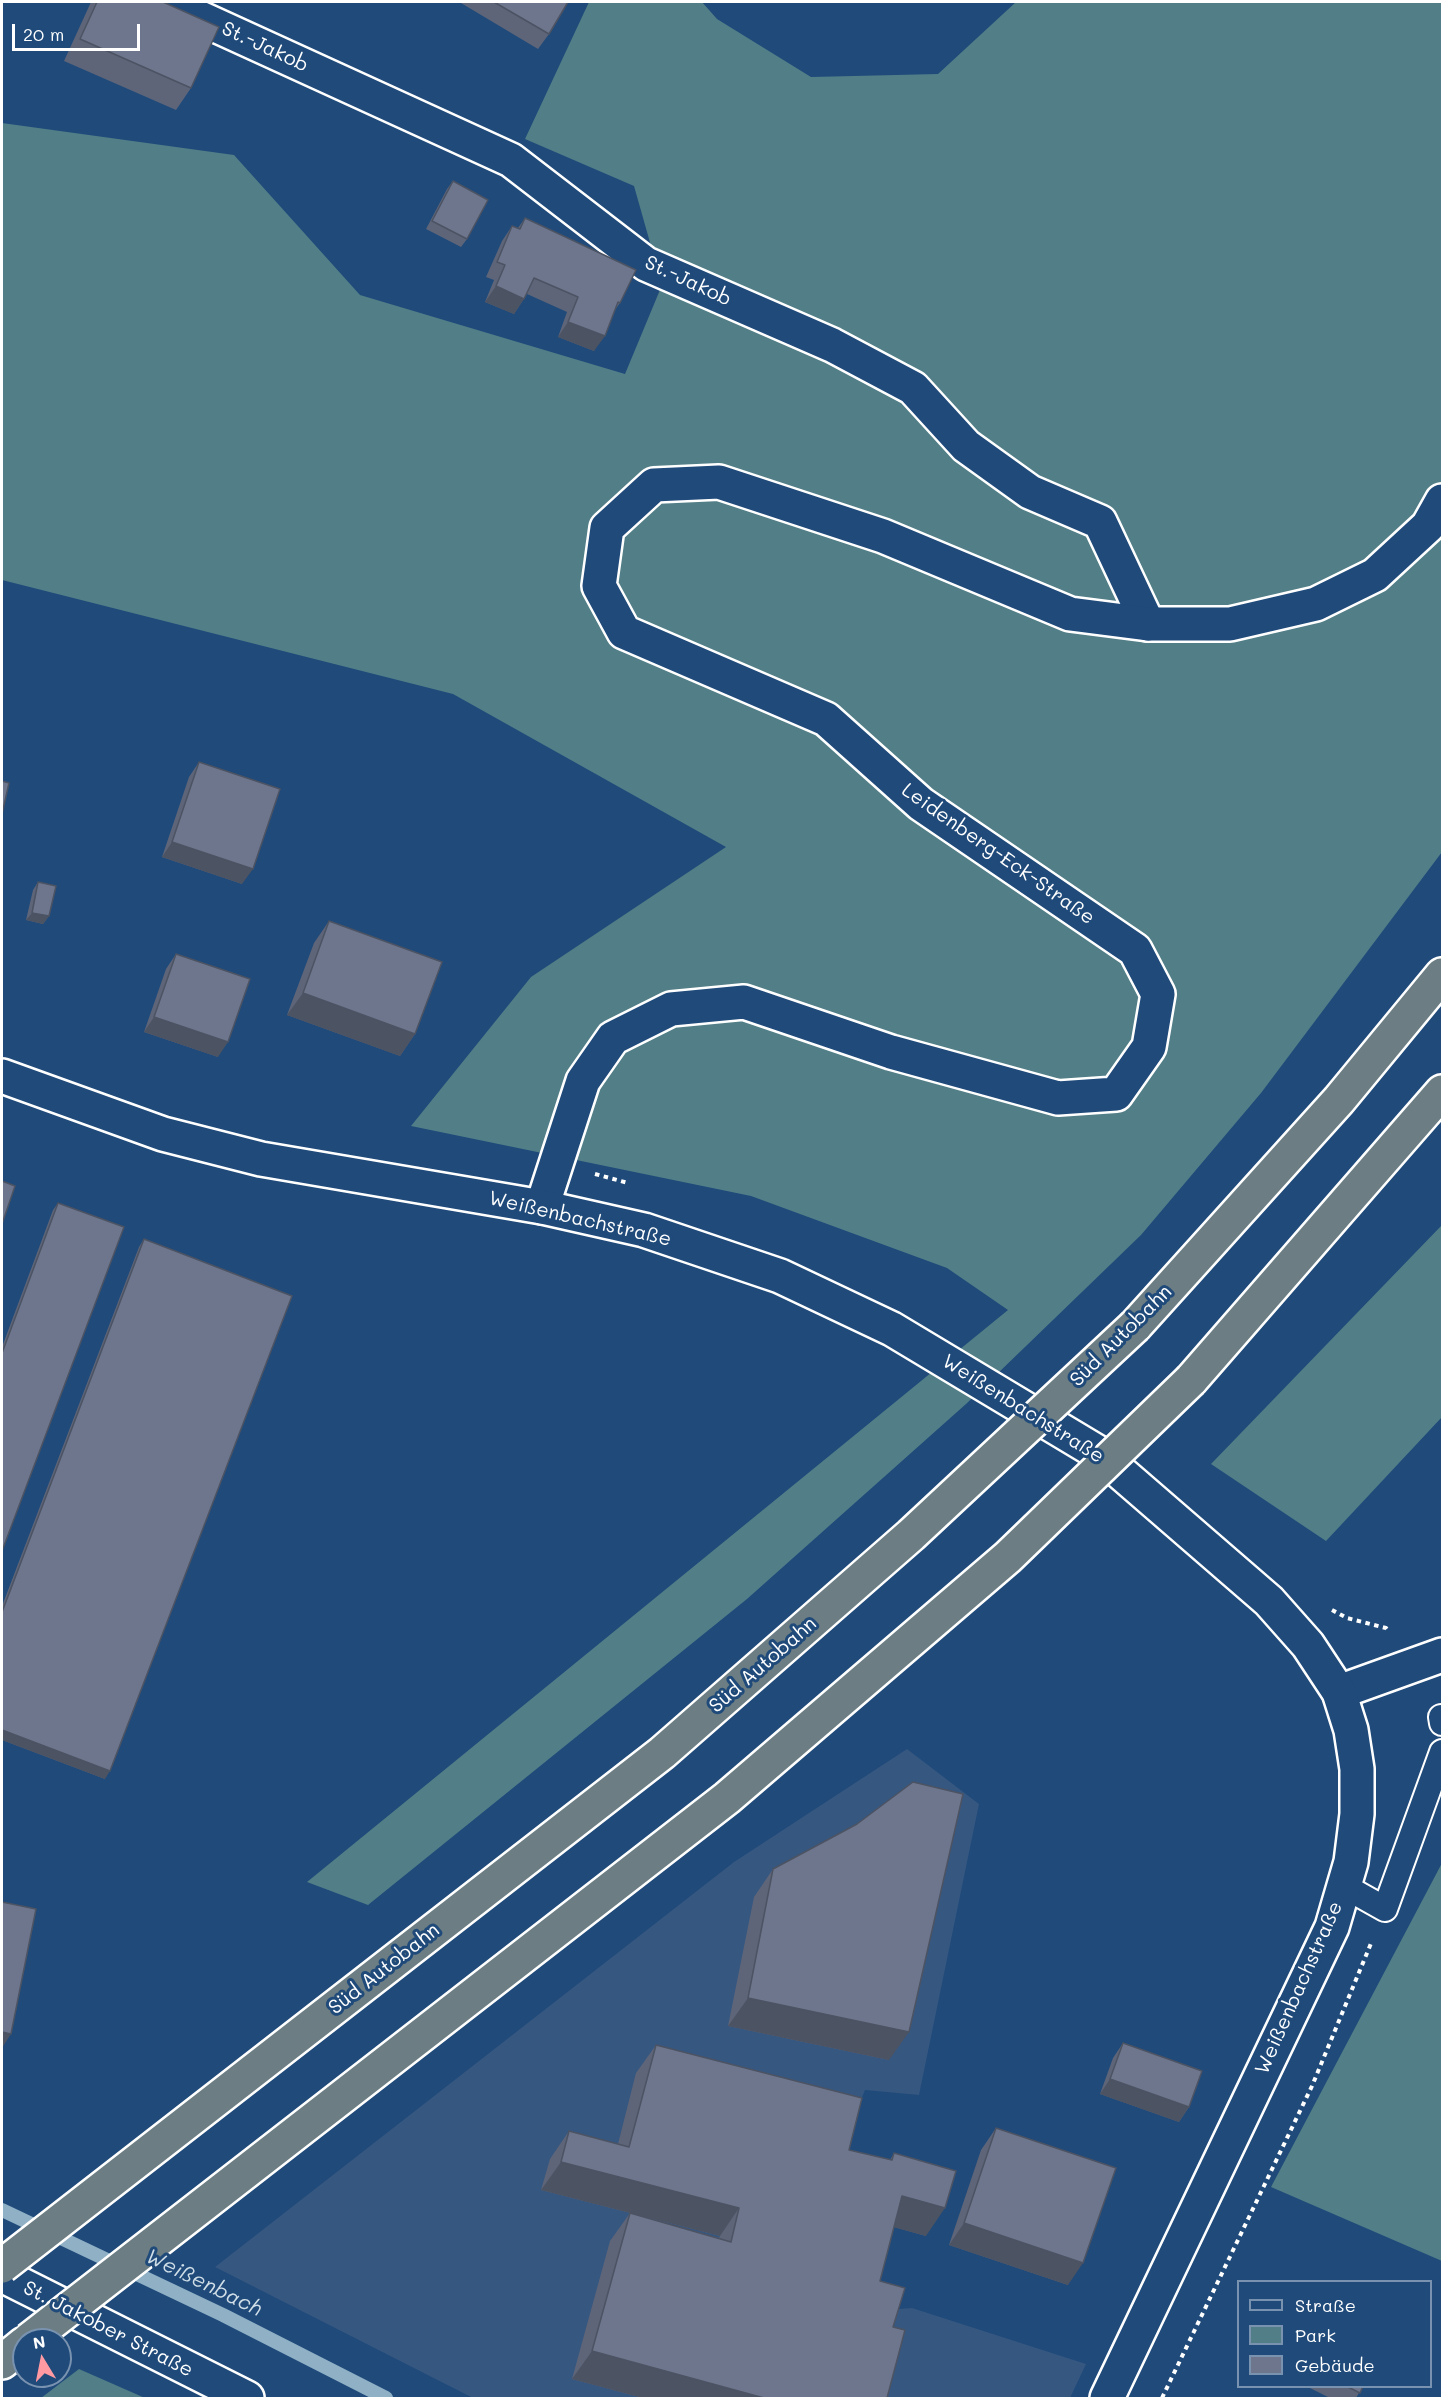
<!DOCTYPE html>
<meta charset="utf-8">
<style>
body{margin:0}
#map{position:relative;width:1444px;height:2400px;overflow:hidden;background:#1f4a7a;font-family:Mali,sans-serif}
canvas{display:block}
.frame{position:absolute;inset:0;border:3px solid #fff;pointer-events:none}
.legend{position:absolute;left:1237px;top:2280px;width:195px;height:108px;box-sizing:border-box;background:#1f4a7a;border:2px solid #7992af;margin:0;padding:8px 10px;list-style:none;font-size:18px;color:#fff}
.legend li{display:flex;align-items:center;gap:12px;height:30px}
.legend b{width:30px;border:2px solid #7992af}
.north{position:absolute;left:12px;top:2328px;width:60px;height:60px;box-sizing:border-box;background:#1f4a7a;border:2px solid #7992af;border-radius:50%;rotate:350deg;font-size:16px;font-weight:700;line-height:24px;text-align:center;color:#fff}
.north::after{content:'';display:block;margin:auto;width:21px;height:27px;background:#ff9aa2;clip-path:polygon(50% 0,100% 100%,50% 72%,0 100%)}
.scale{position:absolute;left:12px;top:24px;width:128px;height:27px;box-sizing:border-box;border:3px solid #fff;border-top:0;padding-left:8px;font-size:18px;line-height:21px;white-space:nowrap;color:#fff;-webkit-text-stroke:4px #1f4a7a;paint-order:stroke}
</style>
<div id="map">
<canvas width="1444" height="2400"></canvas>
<div class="frame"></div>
<ul class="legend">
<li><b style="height:8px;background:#1f4a7a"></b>Straße</li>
<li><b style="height:16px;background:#527e87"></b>Park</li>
<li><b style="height:16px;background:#6d768d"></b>Gebäude</li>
</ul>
<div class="north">N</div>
<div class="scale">20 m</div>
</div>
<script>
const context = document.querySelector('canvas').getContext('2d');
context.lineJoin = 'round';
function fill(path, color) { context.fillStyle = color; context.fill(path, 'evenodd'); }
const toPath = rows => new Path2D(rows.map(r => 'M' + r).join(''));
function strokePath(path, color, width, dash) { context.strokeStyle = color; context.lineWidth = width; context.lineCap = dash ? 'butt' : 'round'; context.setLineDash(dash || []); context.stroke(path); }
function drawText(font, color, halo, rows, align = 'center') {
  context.font = font + ' Mali,sans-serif'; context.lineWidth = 6; context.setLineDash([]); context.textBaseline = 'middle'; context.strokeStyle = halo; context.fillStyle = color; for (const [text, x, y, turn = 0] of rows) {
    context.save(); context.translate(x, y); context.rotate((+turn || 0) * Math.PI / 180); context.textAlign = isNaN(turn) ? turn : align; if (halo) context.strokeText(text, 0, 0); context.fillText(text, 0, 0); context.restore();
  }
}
const built = toPath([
 [907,1749,979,1804,919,2095,865,2090,830,2178,860,2312,912,2308,1086,2364,1070,2398,473,2398,215,2267,734,1862]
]);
const green = toPath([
 [589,2,702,2,717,19,811,77,938,74,1016,2,1442,2,1442,852,1261,1093,1141,1235,966,1404,747,1599,368,1905,307,1882,1008,1310,947,1268,751,1196,411,1126,531,977,726,847,453,694,2,580,2,123,234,155,360,295,625,374,662,285,634,186,525,139],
 [1442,1225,1442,1417,1326,1541,1211,1464],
 [1442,1863,1442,2261,1271,2187],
 [79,2369,145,2398,41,2398]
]);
const stream = toPath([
 [2,2210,223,2315,386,2398]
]);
const path = toPath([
 [595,1174,628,1183],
 [1332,1610,1347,1618,1386,1628,1389,1632],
 [1162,2398,1312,2086,1372,1941]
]);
const service = toPath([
 [1441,1717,1442,1723],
 [1344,1886,1385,1909,1442,1752]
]);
const minor = toPath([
 [165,2,511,160,646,264,832,345,913,388,966,446,1030,492,1100,522,1148,624],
 [1339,1692,1442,1655]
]);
const tertiary = toPath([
 [542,1207,583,1081,613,1038,671,1009,744,1002,891,1052,1058,1098,1116,1094,1149,1047,1158,994,1135,950,921,804,826,719,624,632,599,586,607,528,654,485,719,482,883,536,1070,614,1148,624,1230,624,1316,604,1375,575,1428,526,1442,501]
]);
const secondary = toPath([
 [2,1076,163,1134,261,1159,542,1207,644,1230,780,1276,892,1329,1097,1452,1269,1601,1308,1645,1339,1692,1351,1730,1357,1769,1357,1814,1351,1862,1332,1927,1107,2398],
 [2,2275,247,2398]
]);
const motorway = toPath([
 [1135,1326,1339,1100,1442,975],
 [1191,1380,1442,1092],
 [2,2362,24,2344]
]);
const motorwayBridge = toPath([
 [2,2266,662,1753,911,1535,1135,1326],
 [29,2340,727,1798,1008,1557,1191,1380]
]);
const wall = toPath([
 [91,2,163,2,191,88,176,110,64,61],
 [462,2,568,2,549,34,538,49,461,3],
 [453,181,467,239,461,247,426,229,447,189],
 [525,218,620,303,614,311,594,351,558,337,567,312,527,294,514,314,485,302,494,280,486,277,502,241,512,226,518,228],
 [199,762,242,884,162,857,189,777],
 [38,882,49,916,43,924,26,920,33,890],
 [329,921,415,1034,400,1056,287,1015,314,943],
 [176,954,218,1057,144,1032,166,969],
 [58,1203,2,1551,2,1347,53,1210],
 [144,1239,105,1779,2,1740,2,1606,139,1247],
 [773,1869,889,2060,728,2026,754,1897],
 [1123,2043,1189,2107,1179,2122,1100,2094,1113,2058],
 [656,2045,849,2150,890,2160,894,2153,926,2236,894,2227,880,2281,893,2327,887,2398,643,2398,572,2379,610,2241,630,2213,719,2238,720,2236,541,2190,550,2159,569,2131,618,2144,636,2073],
 [996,2128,1068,2285,949,2245,981,2150],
 [1306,2386,1363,2386,1356,2398,1330,2398]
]);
const shadedWall = toPath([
 [496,286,524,299,514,314,485,302],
 [568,322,605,336,594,351,558,337],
 [172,842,253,869,242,884,162,857],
 [32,913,49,916,43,924,26,920],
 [303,993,415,1034,400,1056,287,1015],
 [154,1017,228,1042,218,1057,144,1032],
 [2,1730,110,1771,105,1779,2,1740],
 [748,1998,909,2032,889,2060,728,2026],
 [2,2032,11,2034,2,2048],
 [1110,2079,1189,2107,1179,2122,1100,2094],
 [561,2162,739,2208,720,2236,541,2190],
 [902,2196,945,2208,926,2236,882,2224],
 [964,2223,1083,2263,1068,2285,949,2245],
 [592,2351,764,2398,643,2398,572,2379]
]);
const building = toPath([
 [97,2,163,2,219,27,191,88,80,39,97,2],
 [494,2,568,2,549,34,494,2],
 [453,181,488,200,467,239,432,221,453,181],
 [525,218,636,270,620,303,618,302,605,336,568,322,578,297,534,278,524,299,496,286,505,265,497,262,512,226,520,229,525,218],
 [199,762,280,789,253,869,172,842,199,762],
 [2,781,9,783,2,814,2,781],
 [38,882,56,886,49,916,32,913,38,882],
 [329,921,442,962,415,1034,303,993,329,921],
 [176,954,250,979,228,1042,154,1017,176,954],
 [2,1181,15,1186,2,1224,2,1181],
 [58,1203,124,1227,2,1551,2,1353,58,1203],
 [144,1239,292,1296,110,1771,2,1730,2,1612,144,1239],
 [913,1782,963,1794,909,2032,748,1998,773,1869,857,1824,913,1782],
 [2,1902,36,1909,11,2034,2,2032,2,1902],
 [1123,2043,1202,2071,1189,2107,1110,2079,1123,2043],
 [656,2045,862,2098,849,2150,892,2160,894,2153,956,2171,945,2208,902,2196,880,2281,905,2288,893,2327,905,2330,887,2398,764,2398,592,2351,630,2213,731,2242,739,2208,561,2162,569,2131,629,2147,656,2045],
 [996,2128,1116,2168,1083,2263,964,2223,996,2128],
 [1346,2386,1363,2386,1360,2393,1346,2386]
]);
const streetNames = [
 ["St.-Jakob",265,47,25],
 ["St.-Jakob",688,281,25],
 ["Leidenberg-Eck-Straße",998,854,35],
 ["Weißenbachstraße",580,1219,13],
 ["Süd Autobahn",1121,1336,-45],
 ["Weißenbachstraße",1023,1409,32],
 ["Süd Autobahn",763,1665,-41],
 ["Süd Autobahn",384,1969,-38],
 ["Weißenbachstraße",1299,1988,-66],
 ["St. Jakober Straße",108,2329,27]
];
const waterNames = [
 ["Weißenbach",204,2283,26]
];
fill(built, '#365780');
fill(green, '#527e87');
strokePath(stream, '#8fb0c5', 14);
strokePath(service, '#fff', 28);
strokePath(minor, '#fff', 38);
strokePath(tertiary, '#fff', 38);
strokePath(secondary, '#fff', 38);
strokePath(motorway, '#fff', 38);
strokePath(path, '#fff', 4, [4.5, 4.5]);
strokePath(service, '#1f4a7a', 24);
strokePath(minor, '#1f4a7a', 33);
strokePath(tertiary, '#1f4a7a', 33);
strokePath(secondary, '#1f4a7a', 33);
strokePath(motorway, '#6c7e84', 33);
strokePath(motorwayBridge, '#fff', 38, []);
strokePath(motorwayBridge, '#6c7e84', 33);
fill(wall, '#5e6579');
fill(shadedWall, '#4c5363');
fill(building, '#6d768d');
strokePath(building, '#4c5363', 1.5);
drawText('20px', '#fff', '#1f4a7a', streetNames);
drawText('italic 21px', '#d0dee7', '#1f4a7a', waterNames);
</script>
